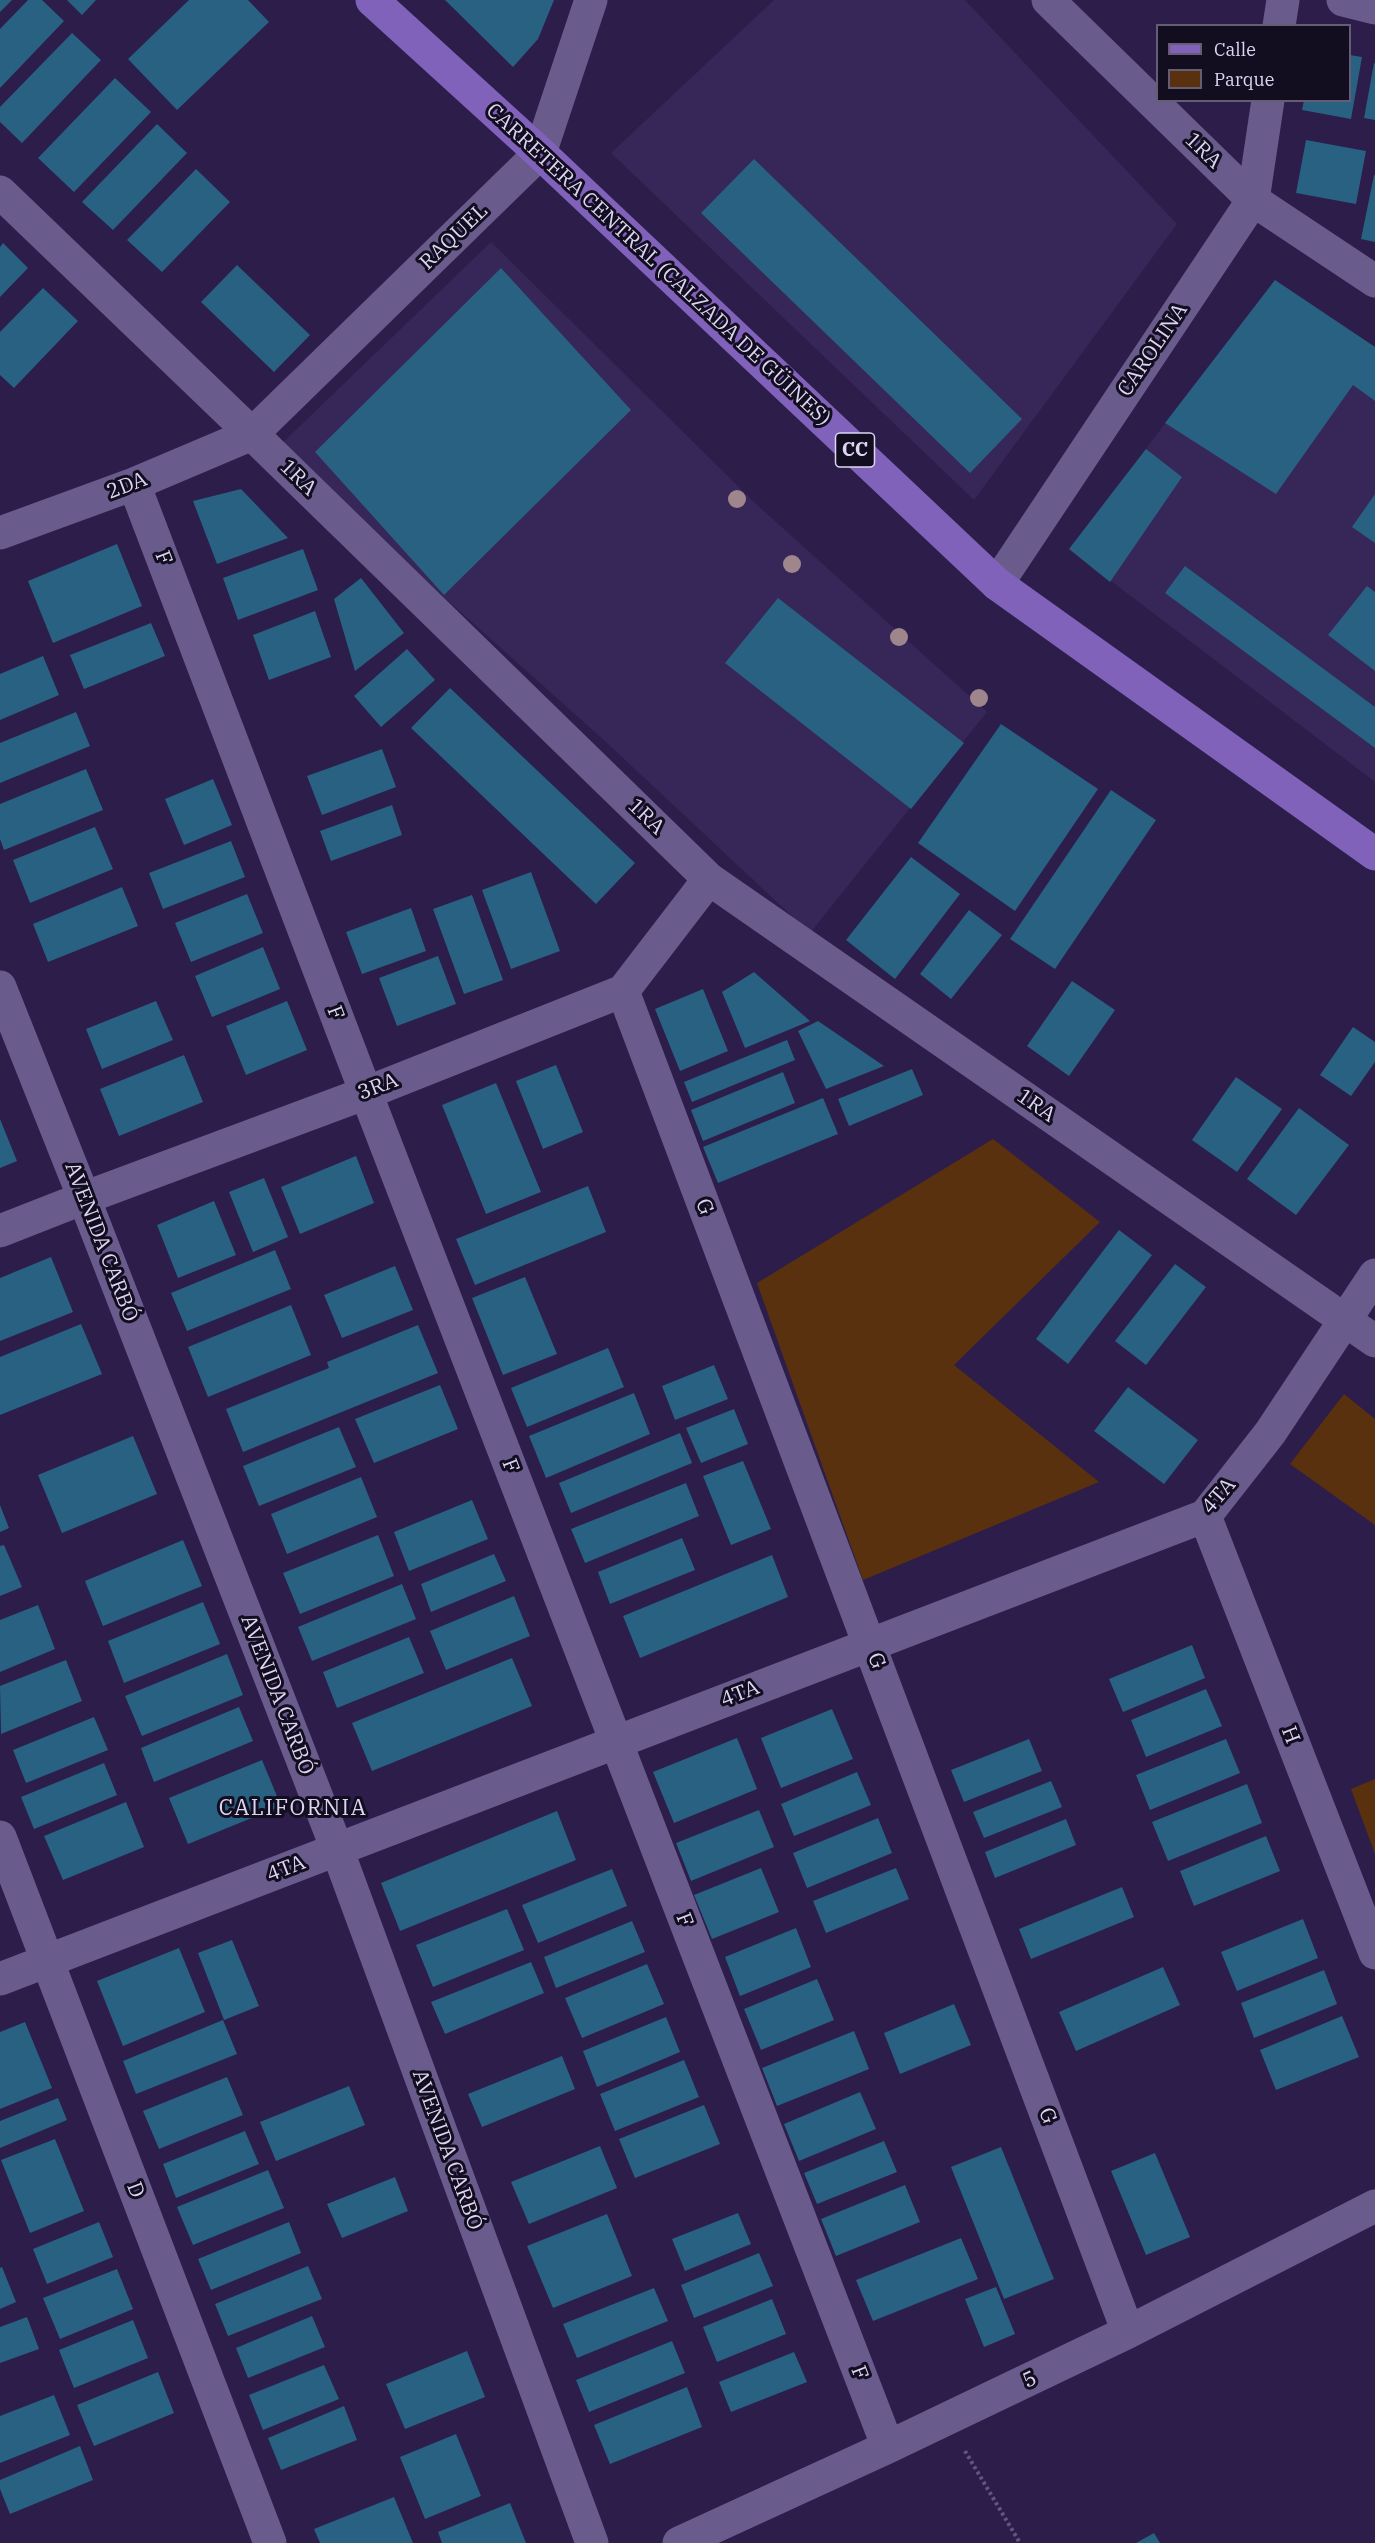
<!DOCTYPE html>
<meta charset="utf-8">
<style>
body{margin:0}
#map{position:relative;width:1375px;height:2543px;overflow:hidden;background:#2d1d4a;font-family:"IBM Plex Serif",serif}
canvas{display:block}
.legend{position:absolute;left:1156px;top:24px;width:195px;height:78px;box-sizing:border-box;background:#130d20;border:2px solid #645d74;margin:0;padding:8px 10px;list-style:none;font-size:18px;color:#ddd6f3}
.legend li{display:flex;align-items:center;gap:12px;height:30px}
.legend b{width:30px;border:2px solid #645d74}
</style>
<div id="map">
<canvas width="1375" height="2543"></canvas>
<ul class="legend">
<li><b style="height:8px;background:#8062bb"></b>Calle</li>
<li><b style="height:16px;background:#5a310e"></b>Parque</li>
</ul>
</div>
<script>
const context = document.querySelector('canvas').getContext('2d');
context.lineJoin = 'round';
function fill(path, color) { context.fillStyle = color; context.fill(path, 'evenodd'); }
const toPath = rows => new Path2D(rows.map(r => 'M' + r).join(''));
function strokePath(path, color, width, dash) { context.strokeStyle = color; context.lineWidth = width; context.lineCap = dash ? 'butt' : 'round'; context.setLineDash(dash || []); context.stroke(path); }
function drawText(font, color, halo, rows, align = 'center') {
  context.font = font + ' "IBM Plex Serif",serif'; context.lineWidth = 6; context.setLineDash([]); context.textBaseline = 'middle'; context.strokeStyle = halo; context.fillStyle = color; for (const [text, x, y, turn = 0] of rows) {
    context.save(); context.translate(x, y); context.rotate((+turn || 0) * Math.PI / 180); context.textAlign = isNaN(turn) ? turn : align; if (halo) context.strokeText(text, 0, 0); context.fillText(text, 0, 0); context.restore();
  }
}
const built = toPath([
 [774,0,965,0,1177,224,974,500,611,153],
 [491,242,755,503,987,712,810,933,606,742,277,448],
 [1275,280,1375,347,1375,782,1069,549]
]);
const green = toPath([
 [993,1139,1100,1222,954,1365,1099,1482,863,1580,757,1283],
 [1344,1394,1375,1419,1375,1525,1290,1464],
 [1375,1779,1375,1854,1351,1789]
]);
const building = toPath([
 [0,0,12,0,0,12],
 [28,0,42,0,64,21,0,88,0,29],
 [67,0,96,0,82,15],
 [189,0,248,0,269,22,177,110,128,59],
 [445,0,554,0,538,39,513,67],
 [72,33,101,60,22,143,0,122,0,107],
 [1350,55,1362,57,1351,119,1302,110,1304,100,1350,100],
 [1374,63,1375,63,1375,120,1364,118],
 [115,78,151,112,74,192,38,158],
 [157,124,187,153,113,230,82,202],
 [1306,140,1366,151,1356,204,1296,193],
 [754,159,1022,419,970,473,701,213],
 [196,169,230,202,162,272,127,240],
 [1374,175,1375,175,1375,242,1361,239],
 [3,243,28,268,0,297,0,247],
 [237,265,310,335,274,372,201,302],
 [501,268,631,410,444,595,315,452],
 [1275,280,1375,347,1375,401,1353,385,1276,494,1165,423],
 [43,288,78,321,14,388,0,375,0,332],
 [1146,449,1182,477,1110,582,1069,549],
 [241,489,288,538,217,564,193,501],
 [1375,494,1375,543,1352,527],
 [117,544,142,606,53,643,28,581],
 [303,549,318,590,238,620,223,578],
 [1185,566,1375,707,1375,748,1165,593],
 [361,578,404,633,355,671,334,599],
 [1367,586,1375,592,1375,671,1328,635],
 [778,598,964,743,911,809,725,663],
 [315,611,331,657,269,680,253,635],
 [151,623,165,656,84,689,70,655],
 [407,649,435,680,381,727,354,696],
 [43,656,59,695,0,720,0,674],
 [450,688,635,863,596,904,411,728],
 [76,712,90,746,0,783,0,743],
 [1001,724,1098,789,1015,911,918,843],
 [382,749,396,787,322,815,307,776],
 [86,769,103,810,4,850,0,839,0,804],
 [213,779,232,825,184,845,165,799],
 [1111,790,1156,820,1055,969,1010,939],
 [392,805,402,835,331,861,320,831],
 [95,827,113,869,30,903,13,860],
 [231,841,245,877,163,909,149,873],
 [911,857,960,894,895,979,846,940],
 [531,872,560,951,511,969,482,890],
 [122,887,138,926,48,962,33,924],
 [247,894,263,933,191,962,175,923],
 [472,895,503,980,464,994,433,909],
 [411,908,426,951,362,974,346,932],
 [969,910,1002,935,951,999,920,974],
 [263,947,280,989,212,1017,195,976],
 [438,956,456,1004,397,1026,379,978],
 [754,972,810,1021,745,1048,722,992],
 [1072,981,1115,1010,1069,1076,1027,1046],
 [703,989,728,1051,680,1071,655,1009],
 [156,1001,173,1040,102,1069,86,1029],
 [287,1001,307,1050,246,1075,226,1026],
 [818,1021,884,1066,826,1089,798,1031],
 [1353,1027,1375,1042,1375,1062,1351,1096,1320,1075],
 [787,1040,795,1060,692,1102,684,1082],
 [184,1055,203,1102,119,1136,100,1089],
 [556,1065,583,1132,543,1149,516,1081],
 [912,1069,923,1095,849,1126,838,1099],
 [783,1072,795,1103,703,1141,691,1110],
 [1236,1077,1282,1109,1237,1172,1192,1140],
 [496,1083,541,1192,486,1214,442,1105],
 [823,1098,838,1134,718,1183,703,1147],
 [1299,1108,1349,1145,1296,1215,1247,1179],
 [0,1119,17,1161,0,1168],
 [356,1156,374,1203,300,1234,281,1187],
 [264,1178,288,1237,253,1252,229,1192],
 [588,1186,606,1232,475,1285,456,1239],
 [214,1201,236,1255,178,1278,157,1225],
 [1119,1230,1152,1255,1068,1364,1036,1339],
 [275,1250,291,1289,187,1331,171,1293],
 [51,1257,73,1312,0,1341,0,1278],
 [1175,1264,1206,1287,1146,1365,1115,1341],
 [395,1266,413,1310,342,1338,324,1295],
 [525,1277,557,1354,503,1375,472,1298],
 [291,1305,311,1355,208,1397,188,1347],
 [81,1324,102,1374,0,1415,0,1357],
 [418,1325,438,1373,243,1452,226,1409,329,1368,327,1362],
 [608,1348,624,1387,527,1427,511,1388],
 [714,1365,728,1399,675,1420,662,1386],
 [440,1385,458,1429,374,1463,355,1419],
 [1128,1387,1198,1440,1164,1484,1094,1431],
 [634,1393,650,1434,546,1478,529,1436],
 [734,1409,748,1444,701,1463,686,1428],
 [339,1427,356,1467,259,1506,243,1466],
 [680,1433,692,1463,571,1513,559,1483],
 [133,1436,157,1494,62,1533,38,1475],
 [743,1461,771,1529,731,1545,703,1476],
 [361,1477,377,1517,287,1554,271,1514],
 [686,1483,699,1516,585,1563,571,1529],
 [472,1500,488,1539,409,1571,394,1532],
 [0,1505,9,1528,0,1532],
 [378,1535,394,1576,300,1614,283,1573],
 [682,1538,695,1570,610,1604,598,1572],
 [183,1540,202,1586,103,1626,85,1581],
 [4,1545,22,1587,0,1596,0,1546],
 [494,1554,506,1581,431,1612,421,1584],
 [772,1555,788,1597,640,1658,623,1616],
 [402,1584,416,1619,312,1661,298,1627],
 [514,1596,530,1636,446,1670,430,1631],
 [203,1602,220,1644,124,1683,108,1641],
 [38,1605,55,1649,0,1672,0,1620],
 [409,1637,424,1673,337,1708,323,1672],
 [1192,1645,1205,1678,1123,1712,1109,1679],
 [227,1654,243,1695,142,1736,125,1696],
 [512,1658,532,1706,372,1771,352,1723],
 [66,1660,82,1701,1,1734,0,1686],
 [1206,1689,1222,1726,1146,1757,1131,1720],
 [239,1707,253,1741,154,1782,141,1748],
 [832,1709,853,1759,781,1788,761,1738],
 [94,1717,108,1750,26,1783,13,1750],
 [737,1738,757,1789,674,1823,653,1772],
 [1029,1739,1042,1771,964,1802,951,1770],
 [1226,1739,1240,1773,1150,1810,1136,1775],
 [262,1760,281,1806,188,1844,169,1798],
 [104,1763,117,1795,34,1829,21,1797],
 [857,1772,871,1805,794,1836,781,1804],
 [1051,1781,1062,1807,984,1838,973,1812],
 [1247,1784,1262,1823,1168,1861,1152,1822],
 [126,1802,144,1847,63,1880,44,1836],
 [759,1810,774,1847,691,1881,676,1843],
 [557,1811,576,1860,400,1931,381,1883],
 [878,1818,892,1853,807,1888,793,1853],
 [1066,1819,1076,1845,995,1878,985,1852],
 [1266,1836,1280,1871,1194,1906,1180,1871],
 [761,1868,779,1912,712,1939,694,1895],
 [896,1868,909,1899,826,1933,813,1901],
 [612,1869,627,1906,538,1943,522,1905],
 [1122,1887,1134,1917,1031,1959,1019,1929],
 [507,1909,524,1950,433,1987,416,1945],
 [1303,1919,1318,1958,1237,1991,1221,1952],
 [632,1921,645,1952,556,1988,544,1957],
 [796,1928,811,1967,740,1996,725,1957],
 [232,1940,259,2006,224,2020,198,1953],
 [179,1948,205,2012,123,2046,97,1981],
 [531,1962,544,1993,445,2034,431,2002],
 [647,1964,664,2004,582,2038,565,1998],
 [1163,1967,1180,2005,1076,2051,1059,2012],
 [1324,1970,1337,2004,1254,2038,1241,2003],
 [817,1979,834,2020,761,2050,744,2009],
 [954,2004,971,2045,900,2074,884,2033],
 [1342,2016,1359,2057,1276,2090,1260,2050],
 [666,2017,680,2052,597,2087,583,2051],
 [223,2020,237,2054,136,2094,123,2061],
 [25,2022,52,2088,0,2109,0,2032],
 [854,2031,869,2069,777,2106,762,2068],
 [562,2056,575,2089,482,2127,468,2094],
 [684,2060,699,2097,615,2131,600,2094],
 [227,2077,243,2115,159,2149,143,2111],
 [349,2086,365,2125,276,2161,260,2122],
 [860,2092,876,2129,799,2161,784,2124],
 [58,2098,67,2120,0,2148,0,2121],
 [704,2105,720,2144,635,2178,619,2139],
 [245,2131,259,2164,176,2198,163,2164],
 [55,2139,84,2211,30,2233,1,2160],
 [884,2141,897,2172,817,2204,804,2173],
 [600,2146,617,2188,529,2224,511,2182],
 [1001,2147,1054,2279,1004,2299,951,2167],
 [1155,2153,1190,2237,1146,2255,1111,2171],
 [268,2170,284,2208,193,2245,177,2207],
 [395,2177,408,2211,342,2238,327,2204],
 [905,2185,920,2222,836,2256,821,2219],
 [738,2213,751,2244,685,2271,672,2239],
 [607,2214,632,2276,553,2308,527,2246],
 [99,2222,113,2257,47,2284,33,2249],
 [289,2222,301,2253,211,2290,198,2259],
 [961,2238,978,2279,873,2321,856,2280],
 [759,2253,773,2286,694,2318,681,2285],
 [308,2266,322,2299,228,2336,215,2304],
 [2,2267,16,2302,0,2309,0,2268],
 [117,2269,133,2309,60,2339,43,2298],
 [996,2287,1015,2334,984,2347,965,2299],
 [654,2288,668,2321,577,2358,563,2324],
 [772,2299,786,2334,717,2362,703,2327],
 [312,2316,325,2347,248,2378,236,2348],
 [27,2317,39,2349,0,2363,0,2327],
 [133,2320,148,2358,74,2388,59,2350],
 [672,2341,685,2373,589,2412,576,2380],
 [467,2351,485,2397,405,2429,386,2384],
 [794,2352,807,2382,731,2412,719,2382],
 [324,2365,339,2399,263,2430,249,2395],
 [158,2372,174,2413,94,2446,77,2405],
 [687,2387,702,2427,610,2464,594,2425],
 [54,2395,70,2435,0,2463,0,2416],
 [344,2406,357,2440,281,2470,268,2438],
 [456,2434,481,2496,425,2519,400,2457],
 [80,2446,93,2480,10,2514,0,2489,0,2480],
 [394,2497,413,2543,320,2543,314,2529],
 [510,2503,526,2543,442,2543,438,2532],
 [1154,2533,1160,2543,1136,2543]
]);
const path = toPath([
 [965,2451,1020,2543]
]);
const street = toPath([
 [1048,0,1253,200,1375,281],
 [1343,0,1375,8],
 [0,192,252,434,709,879,1375,1341],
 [134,484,366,1093,888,2447],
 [0,533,134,484,252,434,540,153,591,0],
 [623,991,1128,2332],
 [1205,1516,1375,1953],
 [0,1837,270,2543],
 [0,1979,1205,1516,1270,1433,1375,1275],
 [592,2543,337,1849,84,1198,366,1093,623,991,709,879],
 [679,2543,888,2447,1128,2332,1375,2206]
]);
const secondary = toPath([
 [1279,26,1283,0],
 [997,584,1253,200,1268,100],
 [0,987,84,1198,0,1231]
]);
const primary = toPath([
 [372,0,540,153,997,584,1375,854]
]);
const trees = [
 [737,499],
 [792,564],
 [899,637],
 [979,698]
];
const shields = [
 [855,450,39]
];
const shieldNames = [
 ["CC",855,450]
];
const streetNames = [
 ["1RA",1203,151,44],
 ["RAQUEL",454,237,-44],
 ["CARRETERA CENTRAL (CALZADA DE GÜINES)",658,265,43],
 ["CAROLINA",1153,350,-56],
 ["1RA",298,478,44],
 ["2DA",127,486,-21],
 ["F",163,558,69],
 ["1RA",646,817,44],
 ["F",335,1013,69],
 ["3RA",378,1087,-21],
 ["1RA",1036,1106,35],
 ["G",704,1207,69],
 ["AVENIDA CARBÓ",101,1242,69],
 ["F",510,1466,69],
 ["4TA",1219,1496,-49],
 ["G",876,1661,69],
 ["4TA",740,1694,-21],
 ["AVENIDA CARBÓ",277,1695,69],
 ["H",1290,1735,69],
 ["4TA",286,1869,-21],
 ["F",684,1920,69],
 ["G",1047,2116,69],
 ["AVENIDA CARBÓ",447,2150,70],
 ["D",135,2190,69],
 ["F",859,2373,69],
 ["5",1030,2380,-25]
];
const neighbourhoodNames = [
 ["CALIFORNIA",293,1809]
];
fill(built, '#372658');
fill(green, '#5a310e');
fill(building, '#286181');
strokePath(path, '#63567e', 4, [3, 3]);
strokePath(street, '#6a5b8d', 33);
strokePath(secondary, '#6a5b8d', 33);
strokePath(primary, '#8062bb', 33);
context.fillStyle = '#9f868d';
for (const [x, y] of trees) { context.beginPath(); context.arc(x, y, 9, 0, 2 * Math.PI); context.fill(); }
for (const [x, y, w] of shields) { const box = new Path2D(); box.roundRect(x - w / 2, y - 17, w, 34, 4.5); context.fillStyle = '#130d20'; context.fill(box); strokePath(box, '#ddd6f3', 1.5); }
drawText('bold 20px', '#ddd6f3', null, shieldNames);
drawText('21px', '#ddd6f3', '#130d20', streetNames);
context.letterSpacing = '1.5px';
drawText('22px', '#ddd6f3', '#130d20', neighbourhoodNames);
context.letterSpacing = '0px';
</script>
